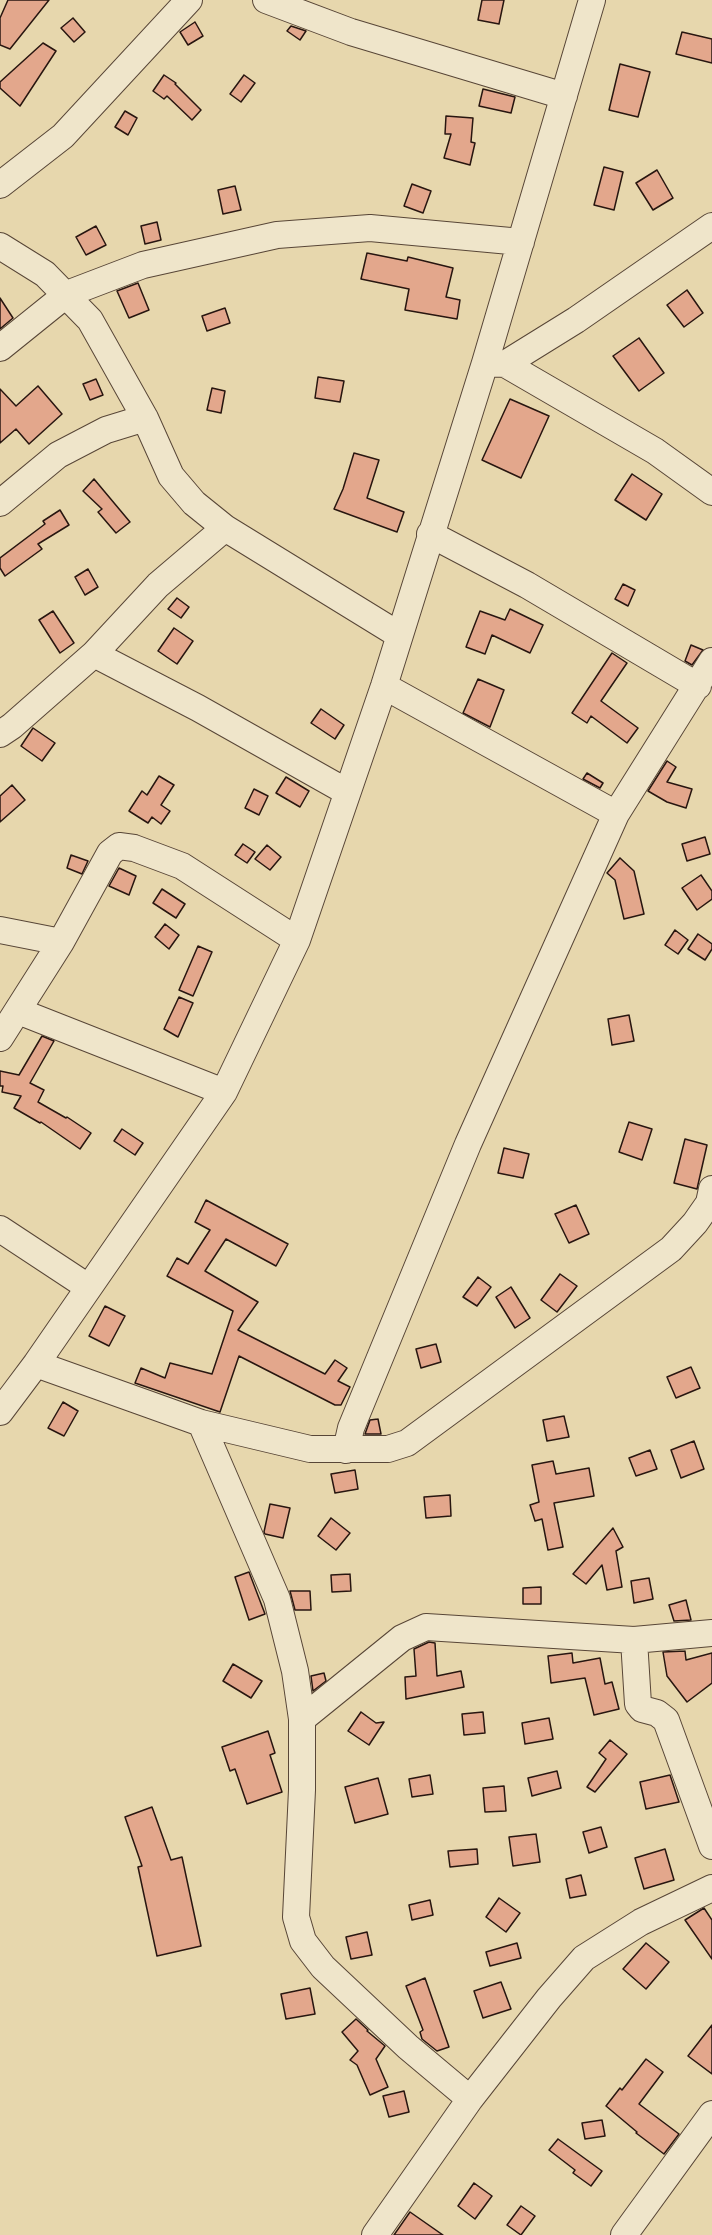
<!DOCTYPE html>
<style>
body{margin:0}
canvas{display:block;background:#e7d7ad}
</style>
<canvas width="712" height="2235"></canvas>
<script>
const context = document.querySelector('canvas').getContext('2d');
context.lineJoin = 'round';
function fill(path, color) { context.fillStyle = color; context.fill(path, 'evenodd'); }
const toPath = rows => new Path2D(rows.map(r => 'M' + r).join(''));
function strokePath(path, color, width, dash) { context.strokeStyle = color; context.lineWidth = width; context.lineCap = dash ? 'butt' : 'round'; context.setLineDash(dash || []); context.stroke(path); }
const building = toPath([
 [8,0,49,0,10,49,0,45,0,18,8,0],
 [482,0,504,0,499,24,478,20,482,0],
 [73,18,85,32,74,42,61,28,73,18],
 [195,22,203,36,188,45,180,32,195,22],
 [291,26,306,31,300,40,287,31,291,26],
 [682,32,712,39,712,63,676,54,682,32],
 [43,43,56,51,20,106,0,88,0,82,43,43],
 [620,64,650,72,638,117,609,110,620,64],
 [164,75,176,83,175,84,201,110,192,120,167,96,164,99,153,91,164,75],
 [244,75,255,83,241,102,230,94,244,75],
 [483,89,515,97,511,113,479,106,483,89],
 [125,111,137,118,128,135,115,127,125,111],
 [446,116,473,118,471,142,475,143,470,165,444,158,451,134,445,134,446,116],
 [604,167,623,172,614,210,594,205,604,167],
 [657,170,673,198,653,210,636,183,657,170],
 [412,184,431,191,423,213,404,206,412,184],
 [235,186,241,210,223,214,218,190,235,186],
 [157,222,161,240,145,244,141,226,157,222],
 [96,226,106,245,86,255,76,237,96,226],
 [367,253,407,261,408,257,453,268,446,297,460,300,457,319,405,310,409,289,361,279,367,253],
 [138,283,149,310,129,318,117,291,138,283],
 [687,290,703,313,684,327,667,305,687,290],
 [0,298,13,318,0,329,0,298],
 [225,308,230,323,207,331,202,316,225,308],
 [639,338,664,373,639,391,613,356,639,338],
 [318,377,344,381,340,402,315,398,318,377],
 [96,379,103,395,90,400,83,384,96,379],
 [38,386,62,414,29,444,16,429,0,443,0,389,16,406,38,386],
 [212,388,225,391,221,413,207,410,212,388],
 [510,399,549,416,521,478,482,460,510,399],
 [354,453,379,460,367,498,404,512,397,532,334,509,343,489,354,453],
 [632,474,662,494,646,520,615,500,632,474],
 [94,479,130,522,116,533,98,512,102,509,83,491,94,479],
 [60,510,69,525,38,544,42,549,5,576,0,568,0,558,45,524,43,521,60,510],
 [88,569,98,587,85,595,75,577,88,569],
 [623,584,635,590,628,606,615,599,623,584],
 [177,598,189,607,181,618,168,609,177,598],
 [510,609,543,625,530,653,492,635,485,654,466,647,480,611,505,620,510,609],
 [53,611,74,643,60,653,39,620,53,611],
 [174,628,193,641,177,664,158,651,174,628],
 [691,645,703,650,692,665,685,661,691,645],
 [612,653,627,663,601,701,638,728,627,743,591,716,587,723,572,713,612,653],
 [478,679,504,690,490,727,463,713,478,679],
 [321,709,344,725,335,739,311,723,321,709],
 [33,728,55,743,42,761,21,746,33,728],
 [667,761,676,767,667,782,692,789,686,808,667,802,648,791,667,761],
 [587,773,603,783,600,788,583,779,587,773],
 [159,776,174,785,161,805,170,811,161,824,152,817,148,823,129,811,142,791,147,795,159,776],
 [286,777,309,791,300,807,276,793,286,777],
 [12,785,25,800,0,822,0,796,12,785],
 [254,789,268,796,259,815,245,808,254,789],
 [705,837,710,854,687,861,682,844,705,837],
 [243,844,255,852,247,863,235,855,243,844],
 [267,845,281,857,270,870,255,859,267,845],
 [71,855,88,861,82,874,67,868,71,855],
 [620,858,634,871,644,914,624,919,615,880,607,873,620,858],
 [119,868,136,876,129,895,109,886,119,868],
 [701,875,712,891,712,899,697,910,682,888,701,875],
 [162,889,185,904,176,918,153,903,162,889],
 [165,924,179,935,169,949,155,937,165,924],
 [675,930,688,940,678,954,665,945,675,930],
 [698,934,712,944,712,949,705,960,688,949,698,934],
 [198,946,212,952,193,996,179,990,198,946],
 [179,997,193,1003,178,1037,164,1029,179,997],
 [629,1015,634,1041,612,1045,608,1019,629,1015],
 [42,1036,54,1041,30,1083,44,1090,38,1102,66,1118,67,1117,91,1133,80,1149,41,1122,40,1123,14,1108,21,1096,2,1092,3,1086,0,1086,0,1071,19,1075,42,1036],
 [629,1122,652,1129,642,1160,619,1152,629,1122],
 [122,1129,143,1143,135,1155,114,1141,122,1129],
 [685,1139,707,1145,697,1189,674,1183,685,1139],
 [504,1148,529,1154,523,1178,498,1173,504,1148],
 [206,1200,288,1244,276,1266,226,1239,205,1271,258,1302,238,1330,325,1374,335,1360,347,1368,338,1381,350,1387,341,1405,335,1405,239,1356,220,1412,135,1383,141,1368,165,1378,170,1363,212,1374,233,1311,167,1276,177,1258,188,1264,210,1230,195,1222,206,1200],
 [576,1205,589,1234,569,1243,555,1214,576,1205],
 [560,1274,577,1286,557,1312,541,1300,560,1274],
 [478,1277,491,1287,477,1306,463,1297,478,1277],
 [511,1287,530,1318,515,1328,496,1297,511,1287],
 [105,1306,125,1316,109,1346,89,1336,105,1306],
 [436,1344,441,1362,421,1368,416,1349,436,1344],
 [691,1367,700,1388,676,1398,667,1377,691,1367],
 [63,1402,78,1411,64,1436,48,1428,63,1402],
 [564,1416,569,1437,547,1441,543,1420,564,1416],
 [378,1419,381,1434,365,1434,370,1420,378,1419],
 [694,1441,704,1469,681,1478,671,1450,694,1441],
 [650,1450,657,1469,636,1476,629,1458,650,1450],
 [553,1461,556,1474,589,1468,594,1496,554,1503,563,1547,548,1550,542,1519,535,1521,530,1505,539,1502,532,1465,553,1461],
 [355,1470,358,1489,335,1493,331,1474,355,1470],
 [450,1495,451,1516,426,1518,424,1497,450,1495],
 [270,1504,290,1508,283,1538,265,1534,264,1532,270,1504],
 [331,1518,350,1533,336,1550,318,1536,331,1518],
 [613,1528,623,1547,616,1551,622,1587,607,1590,602,1565,586,1584,573,1574,613,1528],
 [249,1572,265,1614,249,1620,235,1577,249,1572],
 [350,1574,351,1591,332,1592,331,1575,350,1574],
 [649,1578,653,1599,634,1603,631,1581,649,1578],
 [541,1587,541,1604,523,1604,523,1588,541,1587],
 [290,1591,310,1591,311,1610,295,1610,290,1591],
 [686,1600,691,1620,674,1621,669,1605,686,1600],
 [429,1642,435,1643,437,1676,461,1671,464,1687,406,1699,405,1677,416,1676,414,1649,429,1642],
 [685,1651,686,1660,712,1653,712,1683,687,1702,667,1676,663,1652,685,1651],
 [572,1653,573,1663,600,1658,605,1684,612,1682,619,1709,594,1715,585,1678,551,1683,548,1656,572,1653],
 [233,1664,262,1681,251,1698,223,1681,233,1664],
 [324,1673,326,1681,313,1691,311,1676,324,1673],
 [361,1712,376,1723,384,1722,369,1745,348,1731,361,1712],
 [483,1712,485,1733,464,1735,462,1714,483,1712],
 [549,1718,553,1739,525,1744,522,1723,549,1718],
 [268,1731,275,1753,270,1755,282,1792,247,1804,235,1769,230,1771,222,1747,268,1731],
 [610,1740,627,1754,595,1792,587,1787,606,1759,599,1753,610,1740],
 [557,1771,561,1788,532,1796,528,1778,557,1771],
 [430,1775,433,1794,412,1797,409,1779,430,1775],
 [670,1775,679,1802,646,1809,640,1782,670,1775],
 [378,1778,388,1814,355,1823,345,1787,378,1778],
 [504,1786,506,1811,485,1812,483,1788,504,1786],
 [152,1807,171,1860,182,1857,201,1946,157,1956,138,1867,142,1866,125,1817,152,1807],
 [601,1827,607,1847,589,1853,583,1832,601,1827],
 [536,1834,540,1862,513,1866,509,1837,536,1834],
 [477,1849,478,1864,450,1867,448,1851,477,1849],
 [665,1849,674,1880,644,1889,635,1858,665,1849],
 [581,1875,586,1895,570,1898,566,1879,581,1875],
 [499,1898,520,1913,506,1932,486,1917,499,1898],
 [430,1900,433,1915,412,1920,409,1905,430,1900],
 [704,1908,712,1920,712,1959,685,1920,704,1908],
 [367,1932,372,1955,351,1959,346,1937,367,1932],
 [517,1943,521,1958,490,1966,486,1952,517,1943],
 [646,1943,669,1962,646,1989,623,1969,646,1943],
 [425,1978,449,2047,437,2051,422,2039,420,2032,423,2030,406,1986,425,1978],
 [501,1982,511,2009,483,2018,474,1991,501,1982],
 [310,1988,315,2014,286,2019,281,1994,310,1988],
 [356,2019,368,2030,367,2031,385,2046,376,2059,388,2087,370,2095,357,2065,350,2060,358,2051,342,2032,356,2019],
 [712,2025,712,2074,688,2056,712,2025],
 [646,2059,663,2072,639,2104,679,2134,664,2154,636,2133,637,2132,606,2106,620,2088,622,2090,646,2059],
 [404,2091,409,2112,389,2117,383,2096,404,2091],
 [602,2120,605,2136,585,2139,582,2123,602,2120],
 [558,2139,602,2171,591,2186,573,2173,575,2170,549,2150,558,2139],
 [474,2183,492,2196,475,2219,458,2206,474,2183],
 [521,2206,535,2216,521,2235,507,2225,521,2206],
 [410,2212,443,2235,394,2235,410,2212]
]);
const minor = toPath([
 [266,0,351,32,564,96],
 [0,185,63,136,189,0],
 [0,246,45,274,90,320,145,418,171,476,194,503,225,528,399,635],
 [0,348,67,294,143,265,277,235,370,228,521,242],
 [485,363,505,364,576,320,712,226],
 [505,364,655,451,712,492],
 [0,503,58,455,106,430,145,418],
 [430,534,527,585,698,686],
 [94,654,198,708,347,792],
 [384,686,616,814],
 [0,734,12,726,94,654,158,585,225,528],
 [0,930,61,942],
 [18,1011,224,1092],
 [0,1038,61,942,110,853,119,846,134,848,182,866,297,940],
 [0,1229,88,1287],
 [36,1364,201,1423,310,1449,388,1449,407,1443,671,1249,695,1223,709,1203,712,1189],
 [0,1412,36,1364,224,1092,297,940,384,686,485,363,592,0],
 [201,1423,277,1599,295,1671,302,1719,302,1790,296,1917,303,1941,323,1967,408,2047,470,2099],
 [346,1450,351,1428,468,1144,616,814,712,661],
 [634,1640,638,1704,642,1709,657,1713,666,1720,712,1846],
 [302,1719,402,1638,426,1627,634,1640,712,1633],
 [375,2235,470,2099,549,1998,584,1958,641,1922,712,1888],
 [624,2235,712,2114]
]);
fill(building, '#e3a78c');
strokePath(building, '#281610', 1.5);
strokePath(minor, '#584637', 28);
strokePath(minor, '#efe5ca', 26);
</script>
